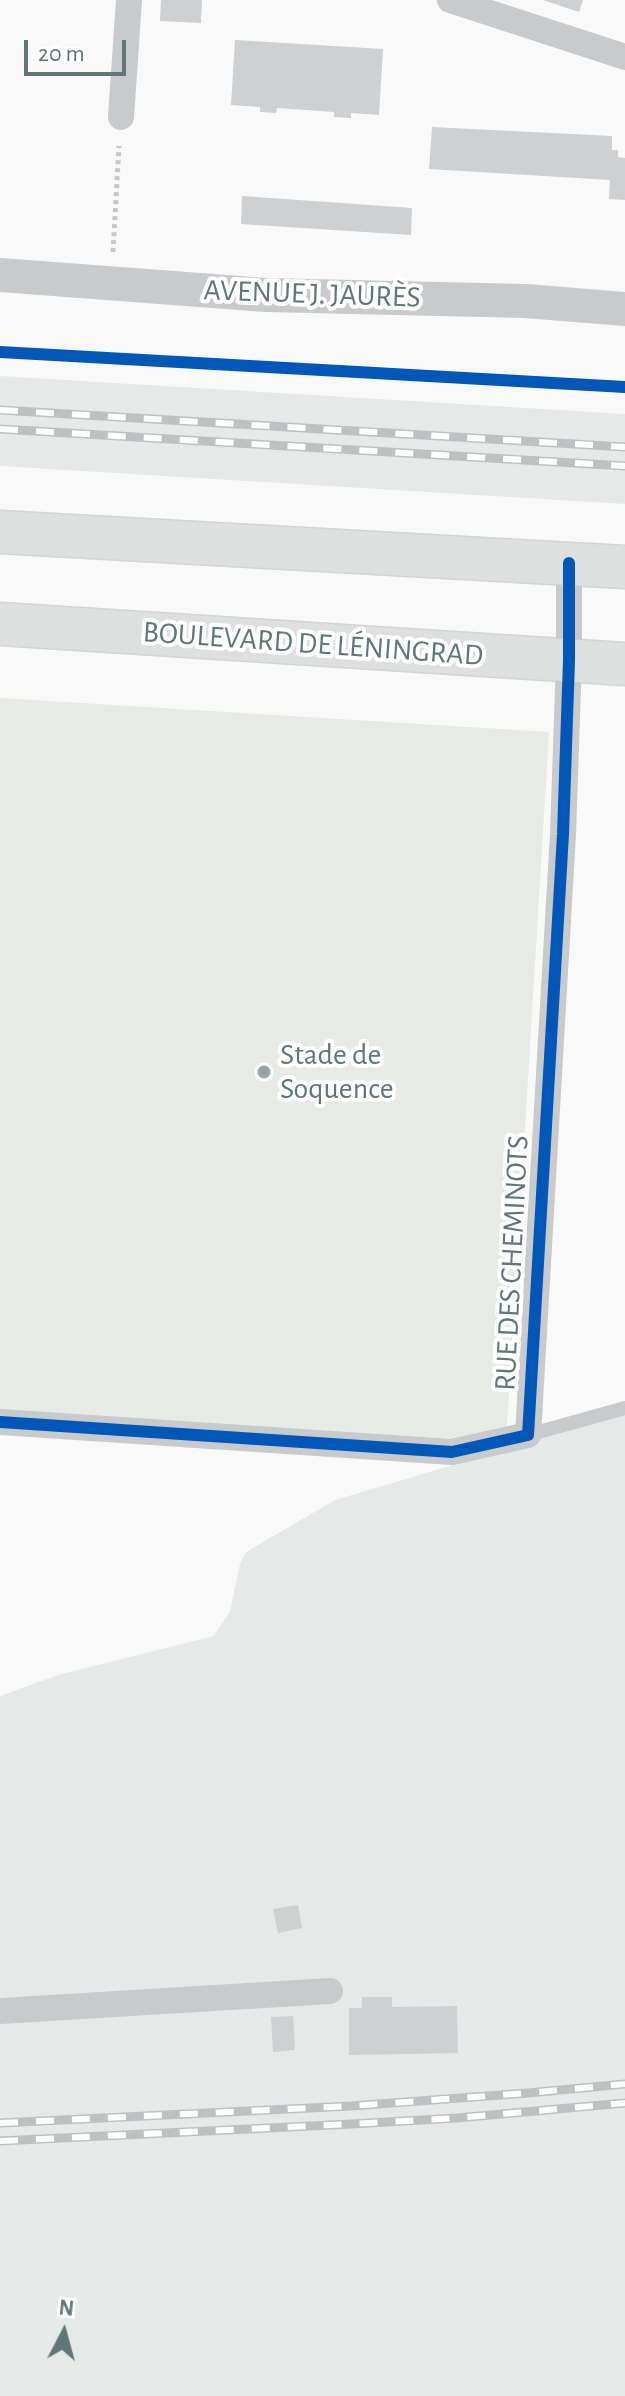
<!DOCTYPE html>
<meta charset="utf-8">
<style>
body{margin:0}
#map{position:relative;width:625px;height:2396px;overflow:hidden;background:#f9f9f9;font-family:"Alegreya Sans",sans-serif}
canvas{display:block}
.north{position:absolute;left:24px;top:2292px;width:80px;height:80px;-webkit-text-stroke:6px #fff;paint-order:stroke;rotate:6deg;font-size:22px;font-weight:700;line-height:32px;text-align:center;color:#61767b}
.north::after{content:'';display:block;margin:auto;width:28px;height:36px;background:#61767b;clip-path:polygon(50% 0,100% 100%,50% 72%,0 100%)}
.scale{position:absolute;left:24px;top:40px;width:102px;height:36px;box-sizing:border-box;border:4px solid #61767b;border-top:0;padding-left:10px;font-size:24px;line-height:28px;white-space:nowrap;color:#61767b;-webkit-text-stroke:6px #fff;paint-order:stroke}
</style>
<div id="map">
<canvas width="625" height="2396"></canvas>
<div class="north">N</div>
<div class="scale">20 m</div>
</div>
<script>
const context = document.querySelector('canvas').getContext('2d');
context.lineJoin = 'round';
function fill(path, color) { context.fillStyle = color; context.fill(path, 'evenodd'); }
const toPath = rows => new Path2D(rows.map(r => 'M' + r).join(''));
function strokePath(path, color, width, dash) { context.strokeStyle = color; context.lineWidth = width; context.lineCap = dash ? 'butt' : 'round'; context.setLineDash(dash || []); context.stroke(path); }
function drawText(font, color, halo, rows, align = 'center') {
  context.font = font + ' "Alegreya Sans",sans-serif'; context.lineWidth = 8; context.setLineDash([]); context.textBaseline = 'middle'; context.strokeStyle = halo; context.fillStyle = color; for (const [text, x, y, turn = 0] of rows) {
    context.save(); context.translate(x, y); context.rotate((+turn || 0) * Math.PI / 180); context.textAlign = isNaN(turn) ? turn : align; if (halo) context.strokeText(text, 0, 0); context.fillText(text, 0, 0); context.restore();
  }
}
const built = toPath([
 [0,376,625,414,625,504,0,466],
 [625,1414,625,2396,0,2396,0,1696,58,1675,214,1636,230,1611,240,1564,246,1552,335,1500]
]);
const green = toPath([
 [0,698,549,732,506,1442,0,1412]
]);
const building = toPath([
 [161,0,202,0,201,23,160,21],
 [543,0,583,0,579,12],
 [235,40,383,49,379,115,351,113,351,118,334,117,334,112,277,108,276,113,260,112,260,107,231,105],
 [432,127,612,136,612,150,618,150,618,157,625,158,625,200,609,199,610,180,429,169],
 [242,196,412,208,411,235,241,224],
 [298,1905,302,1928,278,1933,273,1909],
 [362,1997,392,1997,392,2007,457,2006,458,2053,349,2055,349,2008,362,2008],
 [293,2016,295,2050,273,2052,271,2017]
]);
const path = toPath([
 [113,252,119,146]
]);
const service = toPath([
 [528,1435,625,1408]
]);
const minor = toPath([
 [450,0,625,57],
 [121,117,129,0],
 [0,1422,452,1452,528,1435,563,834,569,660,569,563],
 [0,2011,330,1991]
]);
const tertiary = toPath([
 [0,275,266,295,526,301,625,309]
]);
const primary = toPath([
 [0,532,625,567],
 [0,624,625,664]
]);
const rail = toPath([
 [0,410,625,447],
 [0,429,625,466],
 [0,2123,351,2106,528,2093,625,2084],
 [0,2141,352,2124,457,2118,625,2103]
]);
const cycleway = toPath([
 [0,352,625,387],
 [0,1422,452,1452,528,1435,563,834,569,660,569,563]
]);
const markers = [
 [264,1072,8,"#96a4a7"]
];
const streetNames = [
 ["AVENUE J. JAURÈS",312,294,2],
 ["BOULEVARD DE LÉNINGRAD",313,644,4],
 ["RUE DES CHEMINOTS",512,1263,-87]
];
const poiNames = [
 ["Stade de",280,1055],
 ["Soquence",280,1089]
];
fill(built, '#e7e9e9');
fill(green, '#e8eae6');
fill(building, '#ced0d1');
strokePath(primary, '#d3d4d5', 45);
strokePath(path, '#c6c8c9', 5, [4, 4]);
strokePath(service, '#c8cacb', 14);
strokePath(minor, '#c8cacb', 26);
strokePath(tertiary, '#c8cacb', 34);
strokePath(primary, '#dee0e0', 42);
strokePath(rail, '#bec1c2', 9);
strokePath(rail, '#fff', 6, [18]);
strokePath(cycleway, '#0057b8', 12);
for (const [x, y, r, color] of markers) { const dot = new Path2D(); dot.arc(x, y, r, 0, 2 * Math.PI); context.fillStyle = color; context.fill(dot); strokePath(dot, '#fff', 3); }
drawText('30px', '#61767b', '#fff', streetNames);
drawText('30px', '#61767b', '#fff', poiNames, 'left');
</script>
